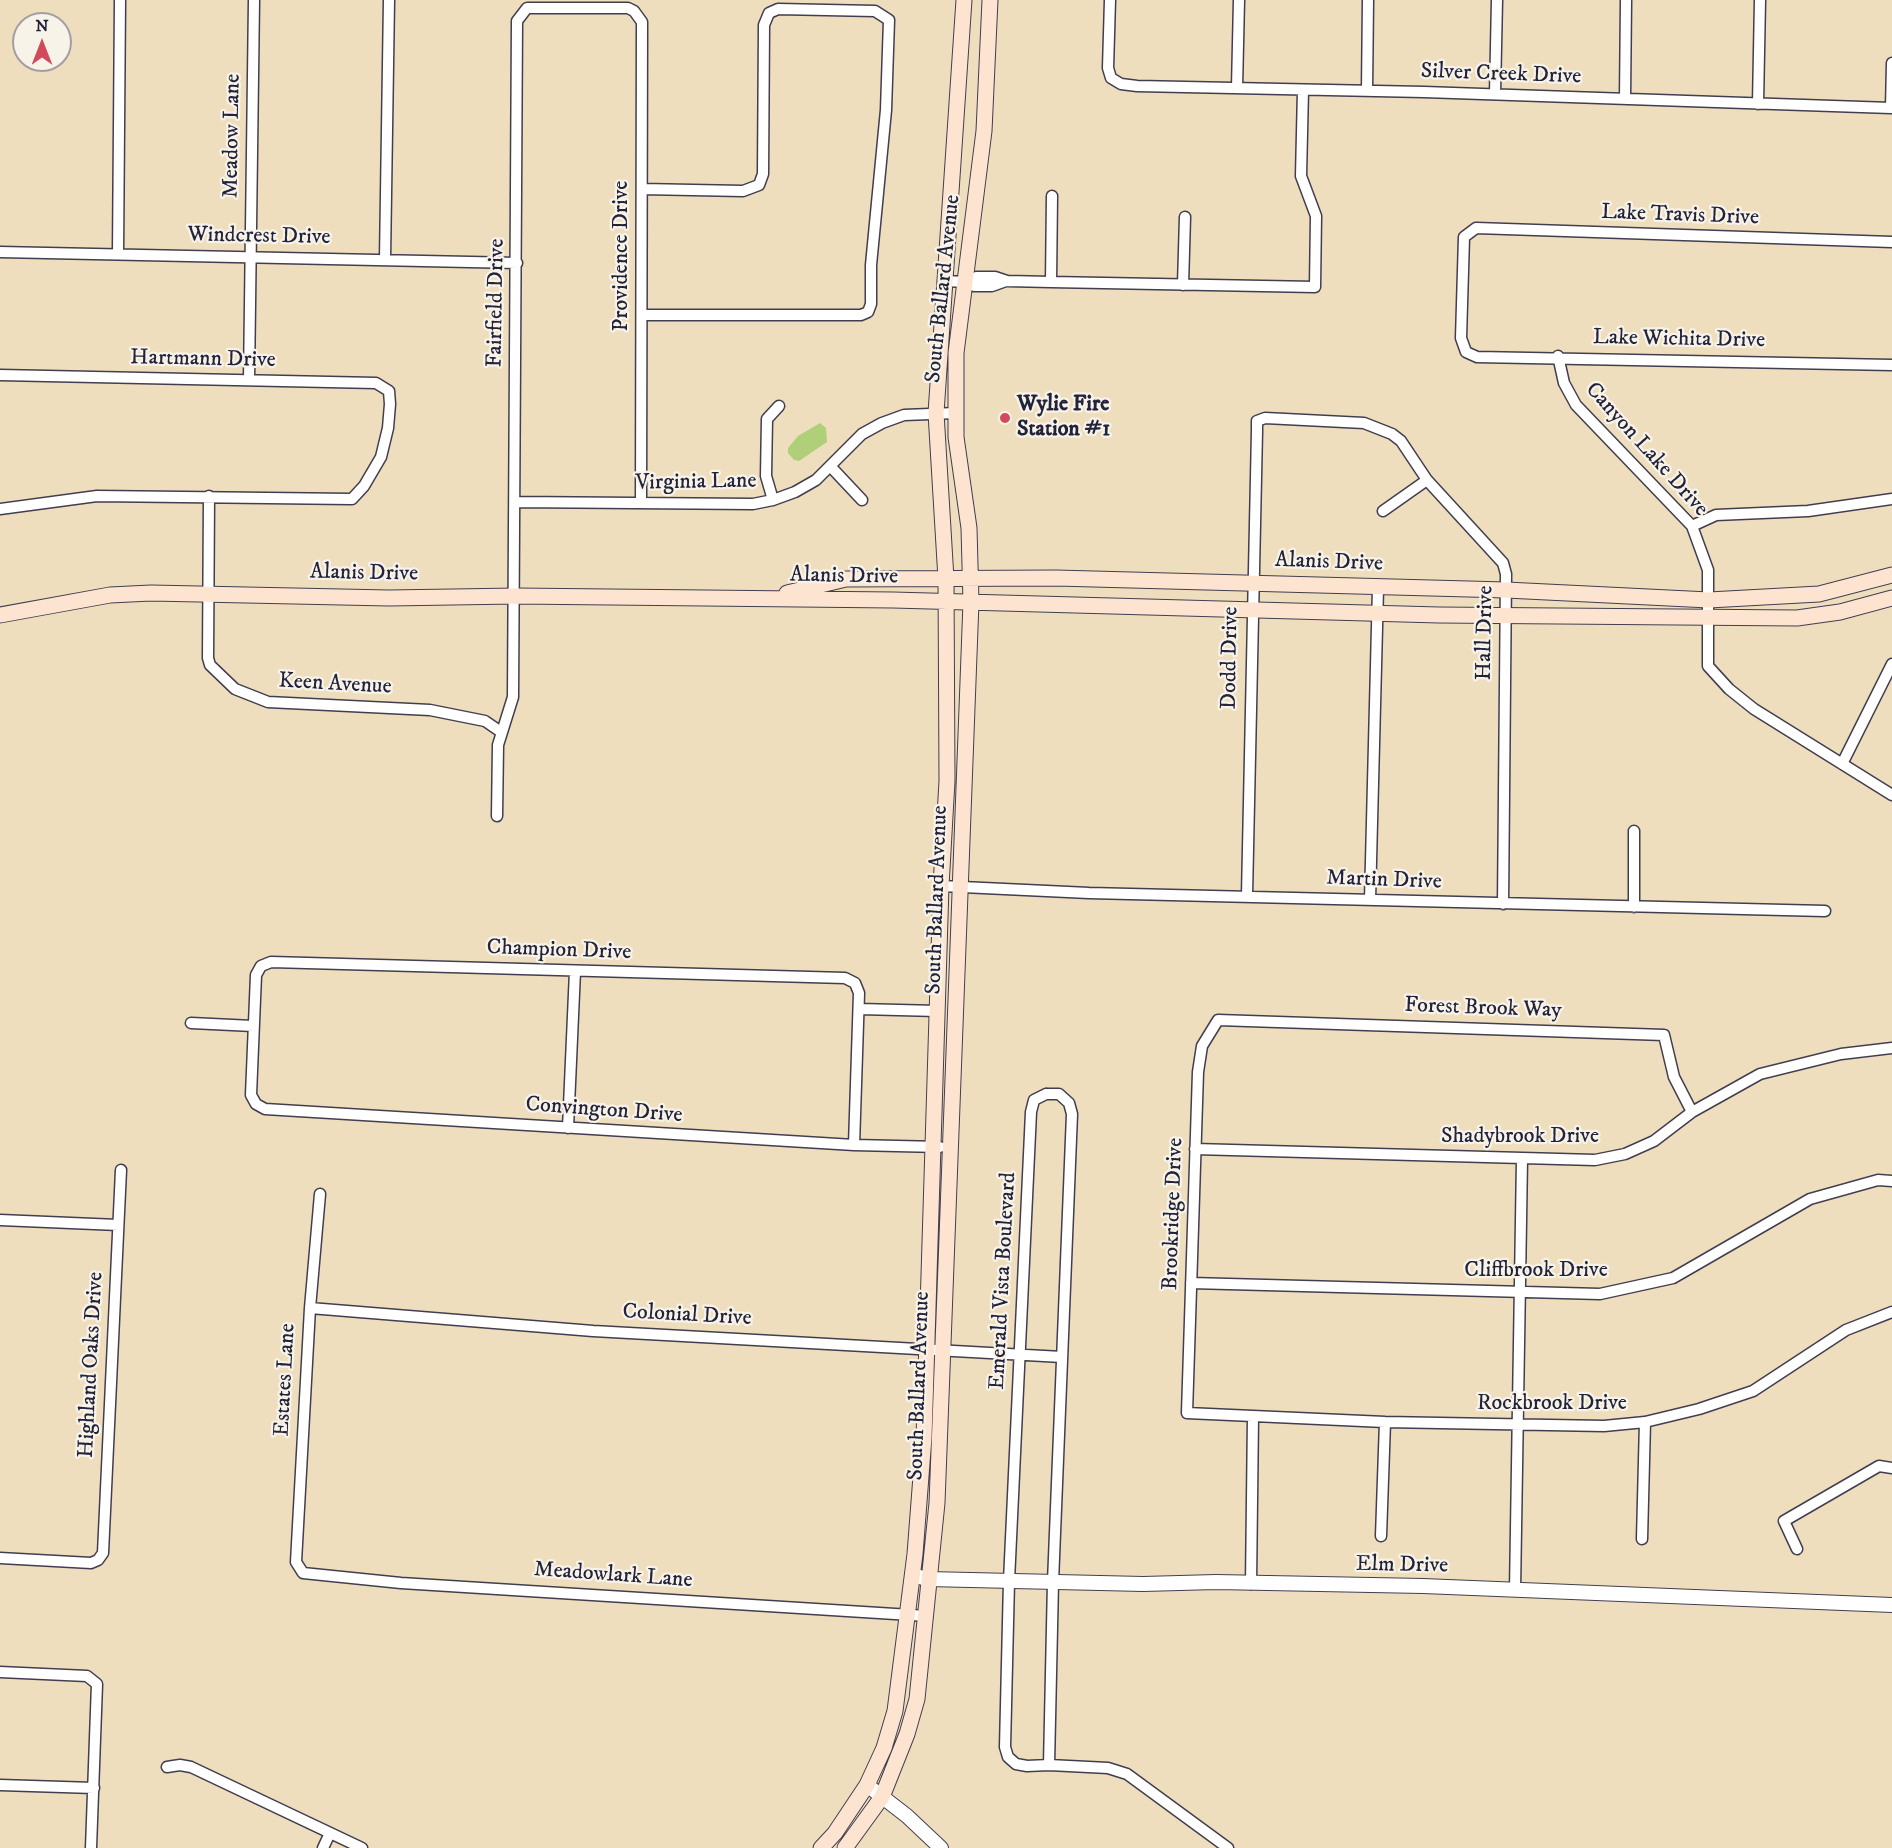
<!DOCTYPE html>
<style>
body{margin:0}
#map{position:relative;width:1892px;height:1848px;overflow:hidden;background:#efdebe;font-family:"IM FELL DW Pica",serif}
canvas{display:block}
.north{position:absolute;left:12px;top:12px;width:60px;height:60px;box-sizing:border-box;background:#f7f3e8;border:2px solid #a29fa3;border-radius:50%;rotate:0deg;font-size:16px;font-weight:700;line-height:24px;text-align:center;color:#22223b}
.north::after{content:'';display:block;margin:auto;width:21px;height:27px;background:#d1495b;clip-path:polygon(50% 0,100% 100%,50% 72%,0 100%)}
</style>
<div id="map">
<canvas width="1892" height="1848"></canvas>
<div class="north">N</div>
</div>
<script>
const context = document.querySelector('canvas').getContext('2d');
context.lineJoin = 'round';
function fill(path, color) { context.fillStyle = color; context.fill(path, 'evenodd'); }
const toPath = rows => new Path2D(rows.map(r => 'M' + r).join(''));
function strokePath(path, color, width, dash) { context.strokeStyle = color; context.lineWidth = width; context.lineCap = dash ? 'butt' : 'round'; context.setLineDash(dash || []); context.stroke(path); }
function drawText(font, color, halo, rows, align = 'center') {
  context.font = font + ' "IM FELL DW Pica",serif'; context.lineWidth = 4.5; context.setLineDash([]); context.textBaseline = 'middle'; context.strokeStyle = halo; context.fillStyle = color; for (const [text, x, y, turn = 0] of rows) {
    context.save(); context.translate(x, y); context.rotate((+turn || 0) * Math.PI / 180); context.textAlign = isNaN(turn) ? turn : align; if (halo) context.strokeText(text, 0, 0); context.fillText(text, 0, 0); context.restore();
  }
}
const green = toPath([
 [820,423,826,428,827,442,799,461,794,460,788,453,788,448,798,436]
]);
const minor = toPath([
 [1110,0,1108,68,1111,78,1121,84,1137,86,1424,92,1891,108,1892,63],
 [1237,88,1239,0],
 [1367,91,1368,0],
 [1495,94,1497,0],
 [1625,99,1626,0],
 [1758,104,1760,0],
 [1892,242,1476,228,1464,237,1461,338,1466,352,1477,357,1892,365],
 [0,252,517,263],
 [118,254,120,0],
 [385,259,389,0],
 [944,281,967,282,974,286,992,286,1006,281],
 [967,282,976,277,995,277,1007,281,1051,282,1315,287,1316,216,1301,176,1303,90],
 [1051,282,1052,196],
 [1183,285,1185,217],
 [642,315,861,315,868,312,871,304,871,265,886,110,889,20,875,11,778,9,769,13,764,25,763,174,759,185,743,191,642,189],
 [1558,356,1564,383,1576,405,1692,526,1708,570,1708,666,1729,689,1754,709,1892,795],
 [0,375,376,383,389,391,390,404,388,428,381,457,364,486,352,499,97,496,0,509],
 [249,380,254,0],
 [831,467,862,500],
 [209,496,208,658,210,665,235,689,268,702,430,710,485,721,501,732],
 [773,500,766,476,767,419,779,406],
 [516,502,753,504,773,500,795,492,816,480,862,434,882,423,904,415,956,413],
 [1383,511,1427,480],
 [1692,526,1716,515,1808,511,1892,499],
 [1842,764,1892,664],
 [497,816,498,745,513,697,517,21,527,8,628,8,634,11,642,22,641,503],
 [1634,831,1634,907],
 [941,886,1089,893,1825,911],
 [1247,895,1257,431,1257,421,1265,418,1364,423,1392,434,1401,441,1427,480,1503,563,1506,574,1503,904],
 [1370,900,1378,588],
 [859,1009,938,1011],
 [191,1023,253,1026],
 [1046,1094,1059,1094,1069,1103,1072,1114,1053,1582,1049,1765,1027,1766,1016,1764,1008,1757,1005,1747,1009,1581,1031,1112,1034,1100,1046,1094],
 [1692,1112,1674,1077,1664,1035,1218,1020,1202,1046,1198,1072,1187,1413,1385,1422,1604,1426,1645,1422,1699,1409,1753,1391,1846,1330,1892,1312],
 [568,1128,575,971],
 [854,1145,859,993,855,983,845,978,271,962,261,966,256,975,251,1095,256,1104,265,1109,854,1145,940,1147],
 [1195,1149,1595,1160,1625,1154,1654,1141,1692,1112,1760,1074,1841,1054,1892,1048],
 [320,1194,310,1308,296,1562,303,1573,401,1583,927,1616],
 [0,1220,118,1225],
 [1191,1283,1600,1294,1673,1278,1810,1199,1878,1180,1892,1181],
 [310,1308,593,1331,1062,1357],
 [1381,1536,1385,1422],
 [1642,1539,1645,1422],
 [1797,1549,1784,1521,1879,1466,1892,1468],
 [0,1558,91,1563,98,1560,103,1553,121,1170],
 [1251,1584,1253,1416],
 [1515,1590,1522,1159],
 [0,1672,87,1676,97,1684,91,1848],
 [1049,1765,1108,1768,1127,1774,1228,1848],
 [167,1767,180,1765,191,1767,362,1848],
 [0,1785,94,1788],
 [323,1848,330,1833]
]);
const tertiary = toPath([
 [912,1575,927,1579,1143,1584,1216,1582,1423,1586,1892,1605],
 [867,1785,907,1816,941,1848]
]);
const secondary = toPath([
 [787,593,846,579,1056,578,1506,590,1709,600,1819,594,1892,575],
 [0,615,110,595,151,593,389,598,516,596,893,600,1439,615,1797,618,1840,612,1892,598],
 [821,1848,835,1833,867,1785,884,1748,895,1711,915,1554,924,1437,941,886,947,781,946,579,936,413,964,0],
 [845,1848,882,1797,907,1734,917,1699,937,1503,971,602,969,528,956,437,956,353,984,131,990,0]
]);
const markers = [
 [1005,418,6,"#d1495b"]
];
const streetNames = [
 ["Silver Creek Drive",1501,75,2],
 ["Meadow Lane",233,136,-89],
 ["Lake Travis Drive",1680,216,2],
 ["Windcrest Drive",259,237,1],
 ["Providence Drive",622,256,-90],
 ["South Ballard Avenue",944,289,-84],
 ["Fairfield Drive",497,303,-89],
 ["Lake Wichita Drive",1679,340,1],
 ["Hartmann Drive",203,360,1],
 ["Canyon Lake Drive",1646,450,48],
 ["Virginia Lane",696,483,-1],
 ["Alanis Drive",1329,563,2],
 ["Alanis Drive",364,574,1],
 ["Alanis Drive",844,577,1],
 ["Hall Drive",1486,633,-89],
 ["Dodd Drive",1231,658,-89],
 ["Keen Avenue",335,685,3],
 ["Martin Drive",1384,881,2],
 ["South Ballard Avenue",938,900,-88],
 ["Champion Drive",559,951,2],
 ["Forest Brook Way",1483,1009,2],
 ["Convington Drive",604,1111,4],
 ["Shadybrook Drive",1520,1137],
 ["Brookridge Drive",1174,1214,-88],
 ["Cliffbrook Drive",1536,1271],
 ["Emerald Vista Boulevard",1004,1281,-87],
 ["Colonial Drive",687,1316,3],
 ["Highland Oaks Drive",92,1365,-87],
 ["Estates Lane",286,1380,-87],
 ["South Ballard Avenue",920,1386,-88],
 ["Rockbrook Drive",1552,1404],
 ["Elm Drive",1402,1566,1],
 ["Meadowlark Lane",613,1576,4]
];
const poiNames = [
 ["Wylie Fire",1017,405],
 ["Station #1",1017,430]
];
fill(green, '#afd078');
strokePath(minor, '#413e4f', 13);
strokePath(tertiary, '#413e4f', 16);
strokePath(secondary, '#413e4f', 17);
strokePath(minor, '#fff', 10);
strokePath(tertiary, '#fff', 14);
strokePath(secondary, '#fde4d0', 15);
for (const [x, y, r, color] of markers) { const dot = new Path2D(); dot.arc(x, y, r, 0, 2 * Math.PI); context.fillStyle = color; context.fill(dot); strokePath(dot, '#f7f3e8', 2); }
drawText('22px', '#22223b', '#f7f3e8', streetNames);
drawText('bold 22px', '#22223b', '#f7f3e8', poiNames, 'left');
</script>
